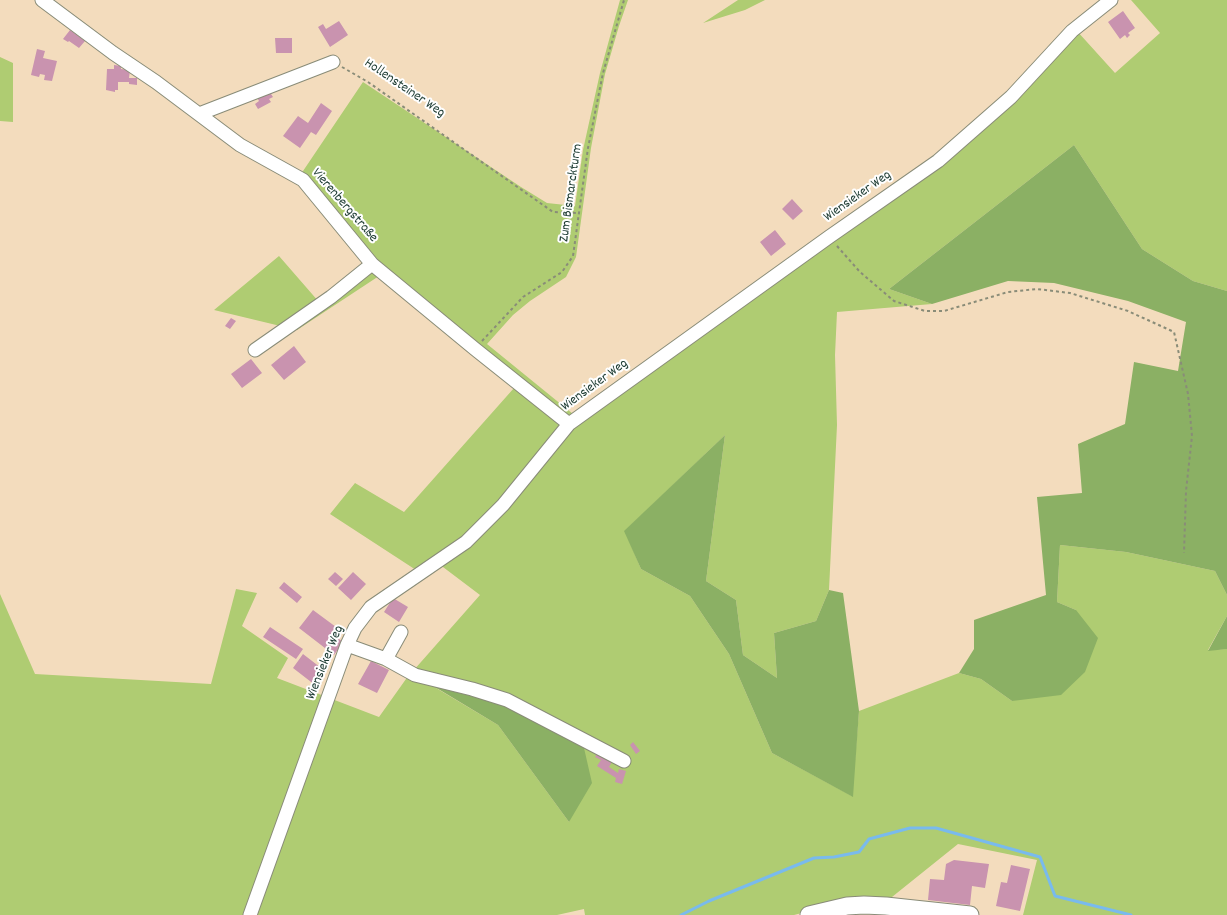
<!DOCTYPE html>
<meta charset="utf-8">
<style>
body{margin:0}
canvas{display:block;background:#f3dcbd}
</style>
<canvas width="1227" height="915"></canvas>
<script>
const context = document.querySelector('canvas').getContext('2d');
context.lineJoin = 'round';
function fill(path, color) { context.fillStyle = color; context.fill(path, 'evenodd'); }
const toPath = rows => new Path2D(rows.map(r => 'M' + r).join(''));
function strokePath(path, color, width, dash) { context.strokeStyle = color; context.lineWidth = width; context.lineCap = dash ? 'butt' : 'round'; context.setLineDash(dash || []); context.stroke(path); }
function drawText(font, color, halo, rows, align = 'center') {
  context.font = font + ' Dekko,sans-serif'; context.lineWidth = 4; context.setLineDash([]); context.textBaseline = 'middle'; context.strokeStyle = halo; context.fillStyle = color; for (const [text, x, y, turn = 0] of rows) {
    context.save(); context.translate(x, y); context.rotate((+turn || 0) * Math.PI / 180); context.textAlign = isNaN(turn) ? turn : align; if (halo) context.strokeText(text, 0, 0); context.fillText(text, 0, 0); context.restore();
  }
}
const green = toPath([
 [620,0,628,0,619,26,605,74,591,148,576,257,566,277,530,301,513,315,487,344,573,414,502,500,466,535,416,570,330,514,355,483,404,512,514,388,379,276,297,330,214,310,279,256,319,302,369,266,301,174,363,82,521,187,547,203,575,206,583,150,600,73],
 [738,0,765,0,745,10,703,23],
 [1131,0,1227,0,1227,291,1193,281,1142,249,1074,145,889,289,932,304,837,312,835,355,837,425,829,590,816,621,774,633,777,678,743,655,736,600,706,581,725,435,625,531,641,569,690,596,729,654,772,753,852,796,859,711,959,673,981,679,1012,701,1076,610,1057,602,1060,545,1126,552,1215,571,1227,595,1227,616,1208,650,1227,649,1227,915,1023,915,1037,860,958,844,887,901,848,901,794,915,585,915,584,909,557,915,0,915,0,594,35,674,211,684,236,589,257,593,242,626,288,658,277,678,379,717,406,679,480,595,439,564,572,426,898,190,1077,31,1115,73,1160,33],
 [436,688,584,748,569,822,498,725],
 [0,57,13,63,13,122,0,121]
]);
const forest = toPath([
 [1074,145,1142,249,1193,281,1227,291,1227,595,1215,571,1126,552,1060,545,1057,602,1076,610,1098,638,1085,672,1061,695,1012,701,981,679,959,673,974,649,974,620,1046,595,1037,497,1082,493,1078,444,1125,424,1134,362,1178,371,1186,322,1128,301,1054,283,1008,281,932,304,889,289],
 [725,435,706,581,736,600,743,655,777,678,774,633,816,621,829,590,843,593,859,711,853,797,772,753,729,654,690,596,641,569,624,531],
 [1227,616,1227,649,1208,651],
 [435,687,507,705,584,748,592,783,569,822,498,725]
]);
const stream = toPath([
 [681,915,709,901,814,858,834,857,859,852,869,839,910,828,936,828,1040,857,1055,896,1131,915]
]);
const building = toPath([
 [1123,11,1135,28,1128,33,1130,35,1127,38,1125,35,1120,39,1108,22],
 [339,21,348,35,330,47,318,27,323,24,326,29],
 [70,30,85,41,79,48,69,41,68,42,63,39],
 [275,38,292,38,292,53,276,53],
 [37,49,45,51,43,58,57,61,52,81,44,80,45,75,40,74,39,77,31,75],
 [114,65,121,66,121,69,130,70,129,78,137,78,137,85,129,84,129,82,118,82,118,90,115,90,115,92,106,90,107,69,114,69],
 [272,89,274,92,271,94,273,97,269,99,271,102,258,109,255,104,259,101,256,96],
 [321,103,332,111,316,135,311,132,300,148,283,136,298,116,308,123],
 [792,199,803,211,793,220,782,209],
 [775,230,786,244,771,256,760,242],
 [231,318,236,321,230,329,225,326],
 [294,346,306,362,284,380,271,365],
 [251,359,262,373,242,388,231,374],
 [335,572,343,579,336,586,328,579],
 [353,572,366,584,351,600,338,588],
 [284,582,302,597,297,603,279,588],
 [393,598,408,607,399,622,384,612],
 [313,610,336,627,331,633,343,642,334,655,299,628],
 [270,627,303,649,296,659,263,637],
 [303,654,325,671,315,685,293,668],
 [371,661,389,670,377,693,358,684],
 [633,742,640,751,636,754,630,745],
 [599,751,613,760,609,767,618,773,619,769,626,771,622,784,615,782,616,778,597,766,601,760,595,757],
 [954,860,989,864,985,888,972,886,970,905,928,900,930,879,944,880,946,864],
 [1011,865,1030,869,1020,911,996,906,1001,882,1007,883]
]);
const path = toPath([
 [342,67,368,82,553,212,579,213],
 [837,246,860,272,894,301,925,311,944,311,1008,292,1037,289,1070,293,1128,311,1174,332,1188,394,1192,436,1186,491,1184,553],
 [482,341,523,297,562,272,573,256,588,148,603,73,624,0]
]);
const minor = toPath([
 [42,0,113,53,156,82,240,145,303,180,372,264,475,349,569,424],
 [199,114,333,62],
 [255,350,331,297,372,264],
 [347,645,386,659,415,675,472,689,507,700,624,761],
 [386,659,401,632],
 [250,915,347,645,355,628,371,607,466,542,503,505,569,424,829,237,938,161,1011,97,1072,31,1111,0]
]);
const major = toPath([
 [809,915,847,906,864,905,886,906,970,915]
]);
const streetNames = [
 ["Hollensteiner Weg",404,89,34],
 ["Zum Bismarckturm",572,193,-82],
 ["Wiensieker Weg",858,197,-35],
 ["Vierenbergstraße",344,206,49],
 ["Wiensieker Weg",595,386,-36],
 ["Wiensieker Weg",326,663,-68]
];
fill(green, '#afcc72');
fill(forest, '#8bb064');
strokePath(stream, '#79baed', 3);
fill(building, '#c993af');
strokePath(minor, '#898c78', 15);
strokePath(major, '#898c78', 19);
strokePath(path, '#898c78', 2, [3, 3]);
strokePath(minor, '#fff', 13);
strokePath(major, '#fff', 17);
drawText('14px', '#1f3d34', '#fff', streetNames);
</script>
